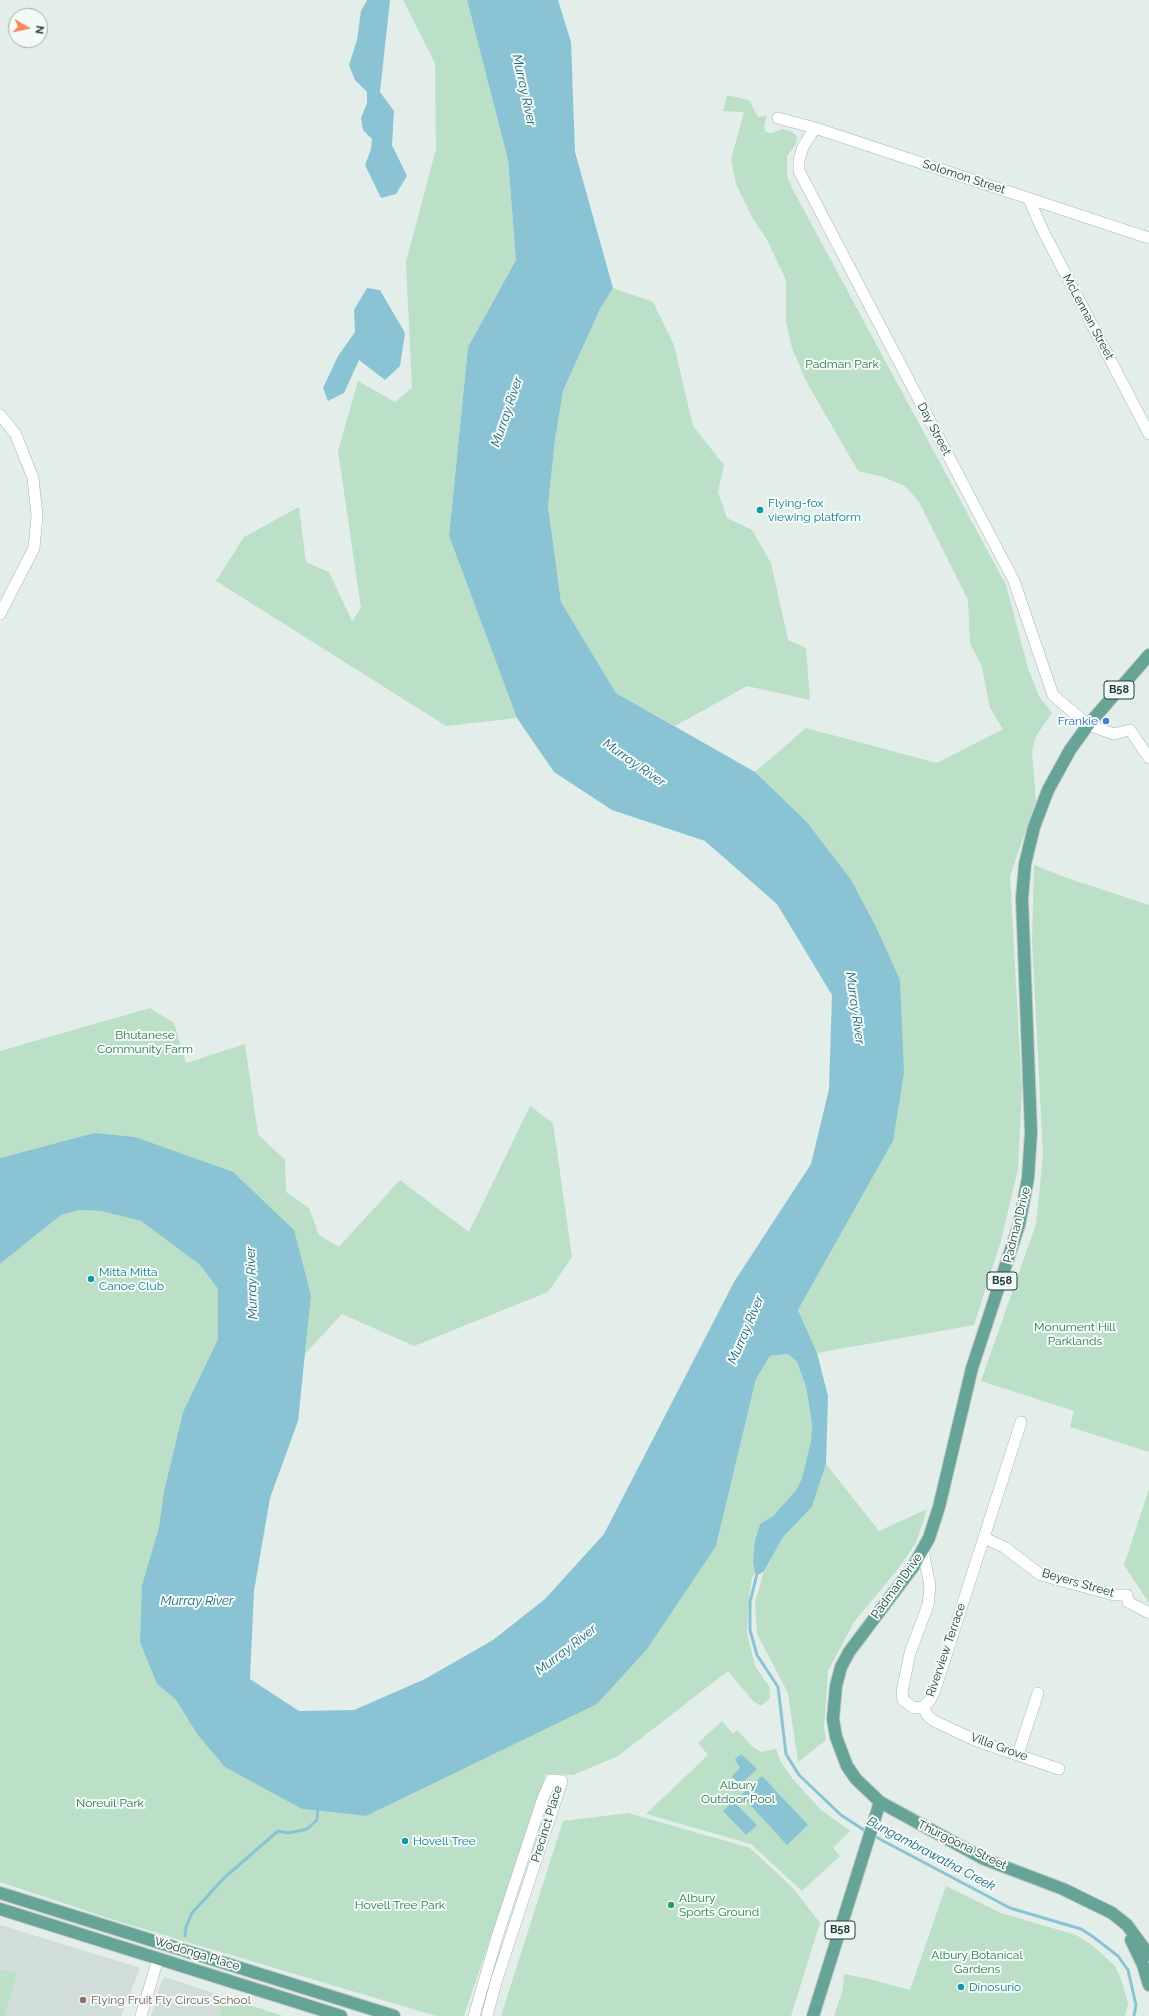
<!DOCTYPE html>
<style>
body{margin:0}
#map{position:relative;width:1149px;height:2016px;overflow:hidden;background:#e3eeea;font-family:Raleway,sans-serif}
canvas{display:block}
.north{position:absolute;left:8px;top:8px;width:40px;height:40px;box-sizing:border-box;background:#f4faf7;border:1px solid #a0b0ab;border-radius:50%;rotate:99deg;font-size:11px;font-weight:700;line-height:16px;text-align:center;color:#22403a}
.north::after{content:'';display:block;margin:auto;width:14px;height:18px;background:#f68959;clip-path:polygon(50% 0,100% 100%,50% 72%,0 100%)}
</style>
<div id="map">
<canvas width="1149" height="2016"></canvas>
<div class="north">N</div>
</div>
<script>
const context = document.querySelector('canvas').getContext('2d');
context.lineJoin = 'round';
function fill(path, color) { context.fillStyle = color; context.fill(path, 'evenodd'); }
const toPath = rows => new Path2D(rows.map(r => 'M' + r).join(''));
function strokePath(path, color, width, dash) { context.strokeStyle = color; context.lineWidth = width; context.lineCap = dash ? 'butt' : 'round'; context.setLineDash(dash || []); context.stroke(path); }
function drawText(font, color, halo, rows, align = 'center') {
  context.font = font + ' Raleway,sans-serif'; context.lineWidth = 4; context.setLineDash([]); context.textBaseline = 'middle'; context.strokeStyle = halo; context.fillStyle = color; for (const [text, x, y, turn = 0] of rows) {
    context.save(); context.translate(x, y); context.rotate((+turn || 0) * Math.PI / 180); context.textAlign = isNaN(turn) ? turn : align; if (halo) context.strokeText(text, 0, 0); context.fillText(text, 0, 0); context.restore();
  }
}
const built = toPath([
 [0,1925,138,1967,139,1971,121,2016,5,2016,17,1974,0,1969],
 [165,1977,225,1997,219,2016,151,2016,162,1980]
]);
const green = toPath([
 [403,0,467,0,508,160,516,260,468,347,449,536,517,718,446,726,216,581,244,537,299,507,306,562,329,572,352,621,361,608,338,451,358,381,395,402,412,388,406,262,436,149,435,63],
 [727,95,749,100,758,117,767,116,764,125,765,131,769,133,773,133,782,129,792,132,797,137,796,144,787,156,787,176,792,188,1006,585,1028,668,1039,696,1052,713,1036,736,1032,752,1036,801,1010,876,1022,1091,1018,1169,1001,1241,974,1325,817,1353,798,1310,893,1141,850,878,806,821,755,772,806,728,937,763,1003,729,990,708,982,667,970,643,968,600,919,502,905,486,883,477,858,471,806,381,792,348,786,322,786,280,766,238,752,217,736,184,731,159,744,112,723,111],
 [613,288,653,302,674,345,693,426,724,465,718,492,727,518,752,530,771,563,788,640,806,648,810,700,747,686,675,726,616,693,561,602,548,506,555,440,563,391,600,309],
 [1034,865,1067,878,1149,905,1149,1452,1070,1427,1074,1411,981,1381,1036,1224,1043,1156,1032,939],
 [150,1008,174,1023,186,1063,245,1044,258,1134,285,1160,286,1192,309,1208,319,1235,339,1247,400,1180,469,1232,530,1106,553,1123,572,1257,548,1292,414,1346,342,1314,305,1354,311,1296,94,1133,0,1158,0,1051],
 [80,1210,101,1211,141,1221,200,1265,218,1289,218,1339,183,1412,164,1491,159,1527,142,1585,157,1684,176,1700,197,1734,276,1794,302,1809,366,1816,507,1746,716,1546,756,1379,770,1356,788,1354,797,1362,806,1387,812,1424,811,1441,802,1478,797,1489,773,1516,760,1524,753,1562,755,1573,752,1578,749,1599,747,1633,755,1666,769,1686,770,1698,761,1706,753,1701,728,1671,618,1756,573,1775,546,1774,464,2016,436,2016,120,1922,0,1882,0,1264,61,1215],
 [826,1464,879,1531,927,1509,916,1543,897,1570,854,1622,828,1671,824,1727,826,1740,798,1762,788,1693,757,1634,755,1603,764,1571,783,1537,812,1507],
 [1149,1489,1149,1603,1124,1565],
 [722,1721,733,1734,737,1730,752,1746,761,1752,776,1749,781,1762,792,1778,820,1809,850,1831,833,1848,840,1856,802,1891,751,1844,646,1814,708,1755,698,1743],
 [628,1813,750,1848,793,1888,820,1923,791,2016,501,2016,563,1821],
 [946,1886,1001,1913,1076,1935,1092,1945,1115,1966,1121,1979,1128,2003,1125,2016,834,2016,843,1989,844,1974,869,1979,910,1990],
 [0,1969,17,1974,5,2016,0,2016],
 [225,1997,283,2016,219,2016]
]);
const water = toPath([
 [367,0,390,0,380,92,394,111,392,145,407,176,396,194,381,198,365,165,371,149,372,139,363,130,361,118,367,103,367,92,355,80,349,65,357,40,361,11],
 [467,0,558,0,571,42,575,152,613,288,600,309,563,391,555,440,548,506,561,602,616,693,755,772,806,821,850,878,876,927,900,980,904,1073,893,1141,798,1310,817,1353,828,1396,826,1464,812,1507,783,1537,764,1571,760,1574,755,1573,753,1562,755,1541,760,1524,773,1516,797,1489,802,1478,811,1441,812,1424,806,1387,797,1362,788,1354,770,1356,756,1379,716,1546,647,1649,597,1704,366,1816,302,1809,225,1767,197,1734,176,1700,157,1684,140,1642,142,1585,159,1527,164,1491,183,1412,218,1339,218,1289,200,1265,141,1221,101,1211,80,1210,61,1215,0,1264,0,1158,94,1133,135,1137,233,1172,294,1230,311,1296,298,1421,270,1498,254,1591,250,1679,299,1711,354,1710,425,1679,493,1640,545,1599,604,1534,734,1282,811,1164,829,1089,832,995,777,904,705,841,612,810,554,772,517,718,449,536,468,347,516,260,508,160],
 [367,288,380,290,405,333,400,366,385,380,359,360,344,393,328,401,323,388,338,356,355,332,354,310],
 [741,1754,757,1769,740,1785,732,1776,740,1768,735,1759],
 [762,1776,808,1825,787,1845,741,1795],
 [733,1801,757,1825,746,1835,723,1811]
]);
const stream = toPath([
 [758,1570,750,1602,750,1630,757,1655,778,1687,786,1754,799,1775,841,1815,867,1832],
 [872,1835,1010,1908,1081,1929,1092,1936,1118,1956,1128,1970,1136,2005,1134,2016],
 [185,1936,186,1927,192,1913,224,1878,278,1831,288,1833,307,1829,317,1820,318,1808]
]);
const minor = toPath([
 [778,118,815,128,1149,238],
 [815,128,803,147,799,160,799,171,1014,581,1053,695,1088,725,1114,734,1130,730,1149,758],
 [1029,199,1042,229,1149,434],
 [0,415,15,433,33,478,37,516,34,548,0,614],
 [984,1538,1004,1547,1041,1575,1114,1595,1127,1595,1128,1602,1149,1613],
 [923,1551,930,1586,928,1605,910,1653,902,1692,903,1700,914,1708,923,1707,930,1700,935,1690,1021,1422],
 [923,1707,928,1716,934,1721,977,1741,1059,1769],
 [1018,1754,1038,1693],
 [141,2016,158,1959],
 [474,2016,497,1937,543,1798,551,1780,562,1781,496,1982,487,2016]
]);
const major = toPath([
 [1149,655,1088,725,1070,750,1048,790,1034,827,1025,864,1022,898,1031,1132,1028,1178,1019,1225,972,1368,939,1507,929,1538,913,1567,849,1652,841,1667,836,1686,833,1719,836,1737,847,1766,856,1779,880,1802,984,1859,1063,1889,1112,1913,1127,1925,1149,1955],
 [0,1893,394,2016],
 [0,1909,341,2016],
 [1131,1940,1143,1965,1149,1985],
 [813,2016,880,1802]
]);
const markers = [
 [760,510,4,"#0f9aa8"],
 [1106,721,4,"#3f7fe0"],
 [91,1279,4,"#0f9aa8"],
 [405,1841,4,"#0f9aa8"],
 [671,1905,4,"#2e9e5b"],
 [961,1987,4,"#0f9aa8"],
 [83,2000,4,"#8d6e63"]
];
const shields = [
 [1119,690,30],
 [1002,1281,30],
 [840,1930,30]
];
const shieldNames = [
 ["B58",1119,690],
 ["B58",1002,1281],
 ["B58",840,1930]
];
const streetNames = [
 ["Solomon Street",964,177,18],
 ["McLennan Street",1088,317,62],
 ["Day Street",934,429,62],
 ["Padman Drive",1017,1225,-76],
 ["Beyers Street",1078,1583,16],
 ["Padman Drive",897,1586,-54],
 ["Riverview Terrace",946,1650,-71],
 ["Villa Grove",999,1747,20],
 ["Precinct Place",547,1824,-73],
 ["Thurgoona Street",962,1845,26],
 ["Wodonga Place",197,1954,17]
];
const parkNames = [
 ["Padman Park",842,364],
 ["Bhutanese",145,1035],
 ["Community Farm",145,1049],
 ["Monument Hill",1075,1327],
 ["Parklands",1075,1341],
 ["Albury",738,1785],
 ["Outdoor Pool",738,1799],
 ["Noreuil Park",110,1803],
 ["Hovell Tree Park",400,1905],
 ["Albury Botanical",977,1955],
 ["Gardens",977,1969]
];
const cultureNames = [
 ["Flying-fox",768,503],
 ["viewing platform",768,517],
 ["Mitta Mitta",99,1272],
 ["Canoe Club",99,1286],
 ["Hovell Tree",413,1841],
 ["Dinosurio",969,1987]
];
const shopNames = [
 ["Frankie",1098,721]
];
const leisureNames = [
 ["Albury",679,1898],
 ["Sports Ground",679,1912]
];
const educationNames = [
 ["Flying Fruit Fly Circus School",91,2000]
];
const waterNames = [
 ["Murray River",524,90,78],
 ["Murray River",507,412,-71],
 ["Murray River",634,763,35],
 ["Murray River",855,1008,82],
 ["Murray River",252,1283,-92],
 ["Murray River",746,1330,-67],
 ["Murray River",197,1601],
 ["Murray River",566,1650,-38],
 ["Bungambrawatha Creek",931,1854,28]
];
fill(built, '#d1ddd9');
fill(green, '#bcdfc7');
fill(water, '#8ac4d4');
strokePath(stream, '#8ac4d4', 3);
strokePath(minor, '#a5b6b2', 12);
strokePath(major, '#c1cac8', 14);
strokePath(minor, '#fff', 11);
strokePath(major, '#67a498', 12);
for (const [x, y, r, color] of markers) { const dot = new Path2D(); dot.arc(x, y, r, 0, 2 * Math.PI); context.fillStyle = color; context.fill(dot); strokePath(dot, '#f4faf7', 1.5); }
for (const [x, y, w] of shields) { const box = new Path2D(); box.roundRect(x - w / 2, y - 9, w, 18, 3); context.fillStyle = '#f4faf7'; context.fill(box); strokePath(box, '#22403a', 1); }
drawText('bold 11px', '#22403a', null, shieldNames);
drawText('12px', '#22403a', '#f4faf7', streetNames);
drawText('12px', '#2b784d', '#f4faf7', parkNames);
drawText('12px', '#0d838f', '#f4faf7', cultureNames, 'left');
drawText('12px', '#366cbe', '#f4faf7', shopNames, 'right');
drawText('12px', '#27864d', '#f4faf7', leisureNames, 'left');
drawText('12px', '#785e54', '#f4faf7', educationNames, 'left');
drawText('italic 13px', '#1a677e', '#f4faf7', waterNames);
</script>
